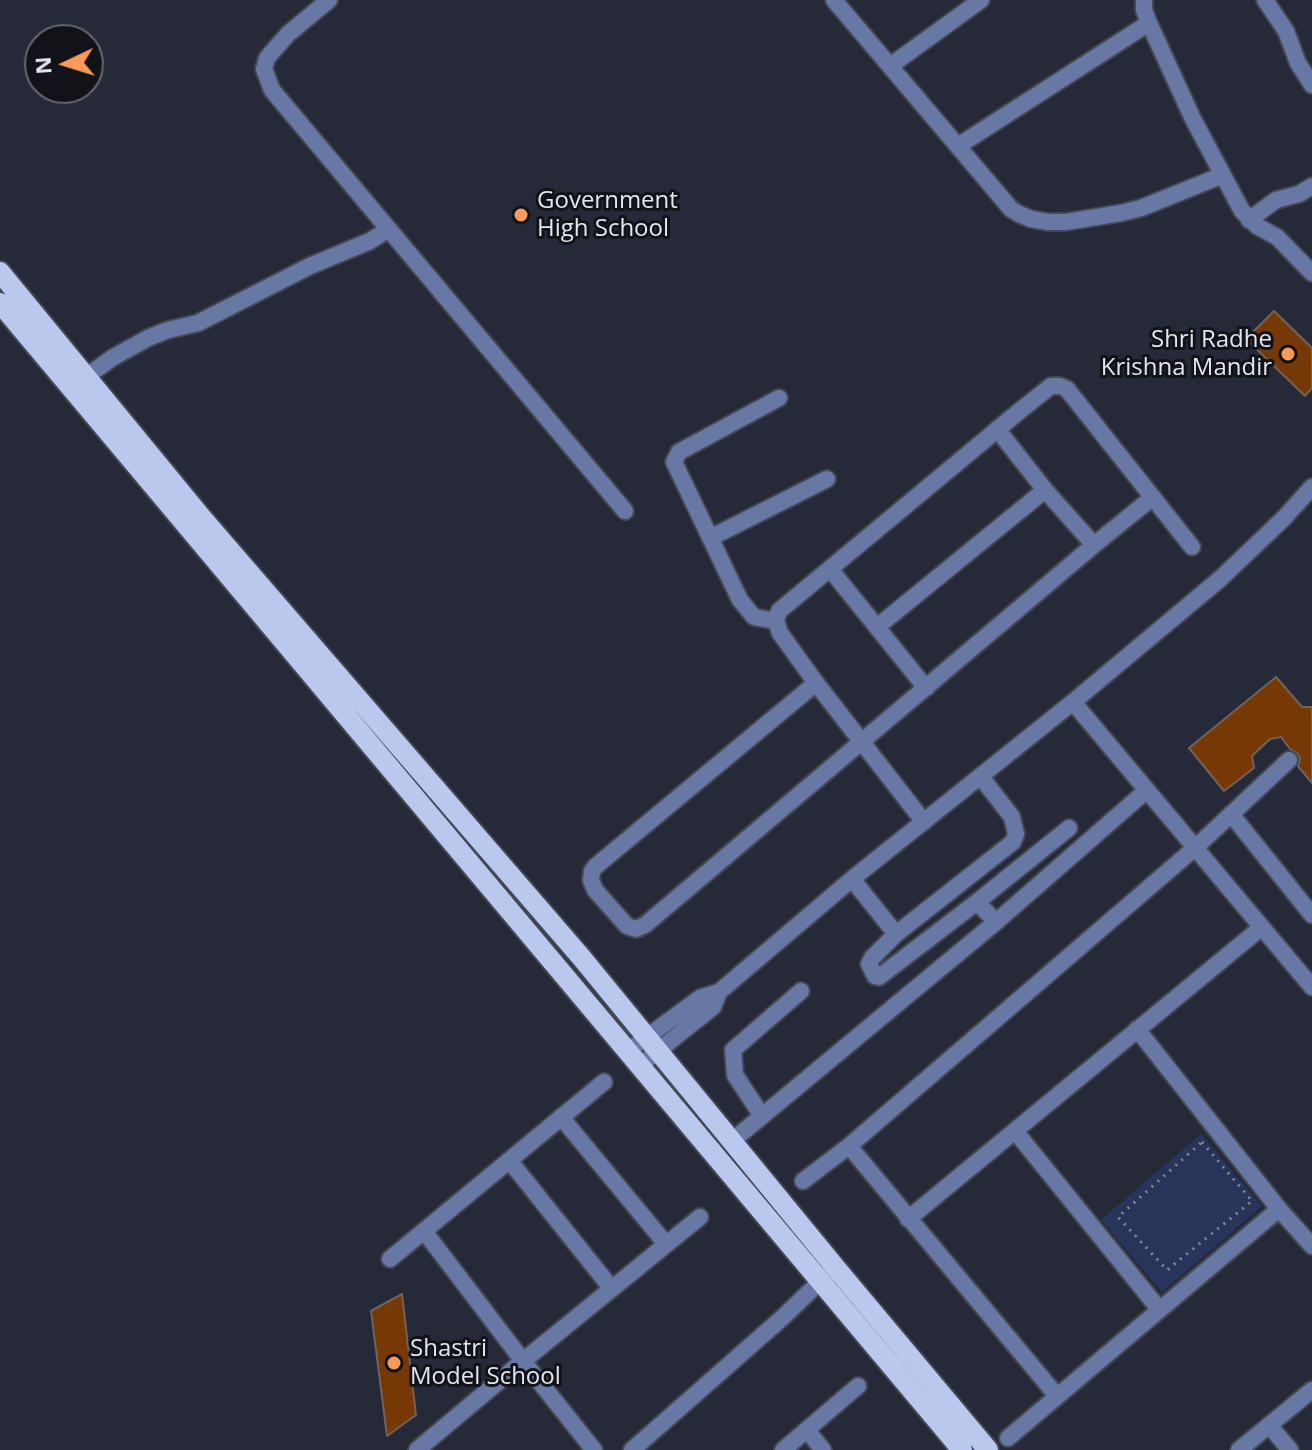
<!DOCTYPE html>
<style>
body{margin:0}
#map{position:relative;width:1312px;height:1450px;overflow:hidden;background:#262a38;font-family:"Open Sans",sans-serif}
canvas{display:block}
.north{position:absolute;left:24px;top:24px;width:80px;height:80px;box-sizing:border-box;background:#111319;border:2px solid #65676e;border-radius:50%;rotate:266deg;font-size:22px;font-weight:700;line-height:32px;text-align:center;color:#e2e5ee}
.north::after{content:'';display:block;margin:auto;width:28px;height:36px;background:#ff9b5a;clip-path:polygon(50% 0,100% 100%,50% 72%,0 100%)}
</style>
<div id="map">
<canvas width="1312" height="1450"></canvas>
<div class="north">N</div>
</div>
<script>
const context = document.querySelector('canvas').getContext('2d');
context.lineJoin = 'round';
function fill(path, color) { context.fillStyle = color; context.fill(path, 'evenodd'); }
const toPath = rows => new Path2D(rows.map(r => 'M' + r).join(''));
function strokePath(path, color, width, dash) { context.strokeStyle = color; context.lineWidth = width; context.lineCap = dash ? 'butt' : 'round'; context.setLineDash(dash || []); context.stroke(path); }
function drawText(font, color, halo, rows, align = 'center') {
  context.font = font + ' "Open Sans",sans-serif'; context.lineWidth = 6; context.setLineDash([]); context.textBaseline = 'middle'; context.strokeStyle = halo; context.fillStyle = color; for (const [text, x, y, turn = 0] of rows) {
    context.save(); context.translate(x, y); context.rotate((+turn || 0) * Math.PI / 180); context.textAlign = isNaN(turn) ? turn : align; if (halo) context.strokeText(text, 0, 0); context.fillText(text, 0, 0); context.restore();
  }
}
const green = toPath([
 [1201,1134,1262,1206,1162,1292,1101,1220]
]);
const building = toPath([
 [1274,311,1312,348,1312,388,1305,396,1246,339,1274,311],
 [1276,677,1302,707,1312,707,1312,783,1298,766,1300,758,1297,753,1290,749,1281,737,1270,739,1252,756,1254,768,1224,791,1189,748,1276,677],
 [402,1294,416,1415,387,1436,371,1311,402,1294]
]);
const path = toPath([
 [1202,1142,1252,1201,1167,1270,1118,1217,1202,1142]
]);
const minor = toPath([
 [329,0,288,34,267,58,264,69,272,90,625,511],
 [834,0,1011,209,1019,214,1031,219,1048,222,1066,222,1121,213,1141,208,1223,175],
 [1144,0,1144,10,1149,23,1193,119,1242,211,1257,226,1277,237,1312,273],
 [1265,0,1286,31,1298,63,1312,85],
 [890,66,981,0],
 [958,146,1149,23],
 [1249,220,1276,200,1299,194,1312,186],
 [86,377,112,358,148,338,168,330,198,323,310,266,370,241,389,229],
 [997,429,1045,490,1094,545],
 [710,538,827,479],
 [830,569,926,688],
 [776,621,754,617,740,600,674,462,679,452,779,398],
 [877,627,1045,490],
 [816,683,596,866,592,871,591,880,595,890,627,926,636,929,645,925,1094,545,1153,497],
 [1073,702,1312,987],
 [1231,814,1312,915],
 [924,822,816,683,780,633,776,621,779,611,1022,409,1051,386,1060,386,1067,389,1192,547],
 [852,879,896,934,872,958,869,964,875,976,879,977,977,902],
 [996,922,977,902,1069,828],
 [896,934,1013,842,1016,834,1012,817,981,777],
 [1137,1029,1279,1209,1312,1246],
 [628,1051,700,998,719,992,852,879,1073,702,1220,579,1284,518,1312,487],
 [639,1066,713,1007,719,992],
 [762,1116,735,1075,733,1050,801,991],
 [561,1117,666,1244],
 [1015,1131,1159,1309],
 [732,1141,996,922,1147,790],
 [849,1146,1057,1396],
 [509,1160,612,1289],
 [803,1181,849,1146,1196,847,1289,760],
 [908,1219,1262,927],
 [424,1231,523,1361,594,1450],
 [390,1259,604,1082],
 [1269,1425,1290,1450],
 [807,1430,823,1450],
 [1008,1438,1279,1209],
 [417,1450,523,1361,700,1217],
 [632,1450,782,1318,827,1275],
 [783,1450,858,1386],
 [1239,1450,1312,1390]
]);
const major = toPath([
 [0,272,202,518,581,957,835,1267,988,1450],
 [0,303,962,1450]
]);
const markers = [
 [521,215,8,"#ff9b5a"],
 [1288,354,8,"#ff9b5a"],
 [394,1363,8,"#ff9b5a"]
];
const poiNames = [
 ["Government",537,201],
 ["High School",537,229],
 ["Shri Radhe",1272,340,"right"],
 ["Krishna Mandir",1272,368,"right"],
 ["Shastri",410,1349],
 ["Model School",410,1377]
];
fill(green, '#28345a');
fill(building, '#763804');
strokePath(building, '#726258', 2);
strokePath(minor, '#444855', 20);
strokePath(major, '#444855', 24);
strokePath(path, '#868994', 3, [2, 6]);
strokePath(minor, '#6878a5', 16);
strokePath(major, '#bac8ee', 20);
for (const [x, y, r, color] of markers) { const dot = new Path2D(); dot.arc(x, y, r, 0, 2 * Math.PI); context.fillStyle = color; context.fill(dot); strokePath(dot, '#111319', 3); }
drawText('24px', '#e2e5ee', '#111319', poiNames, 'left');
</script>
